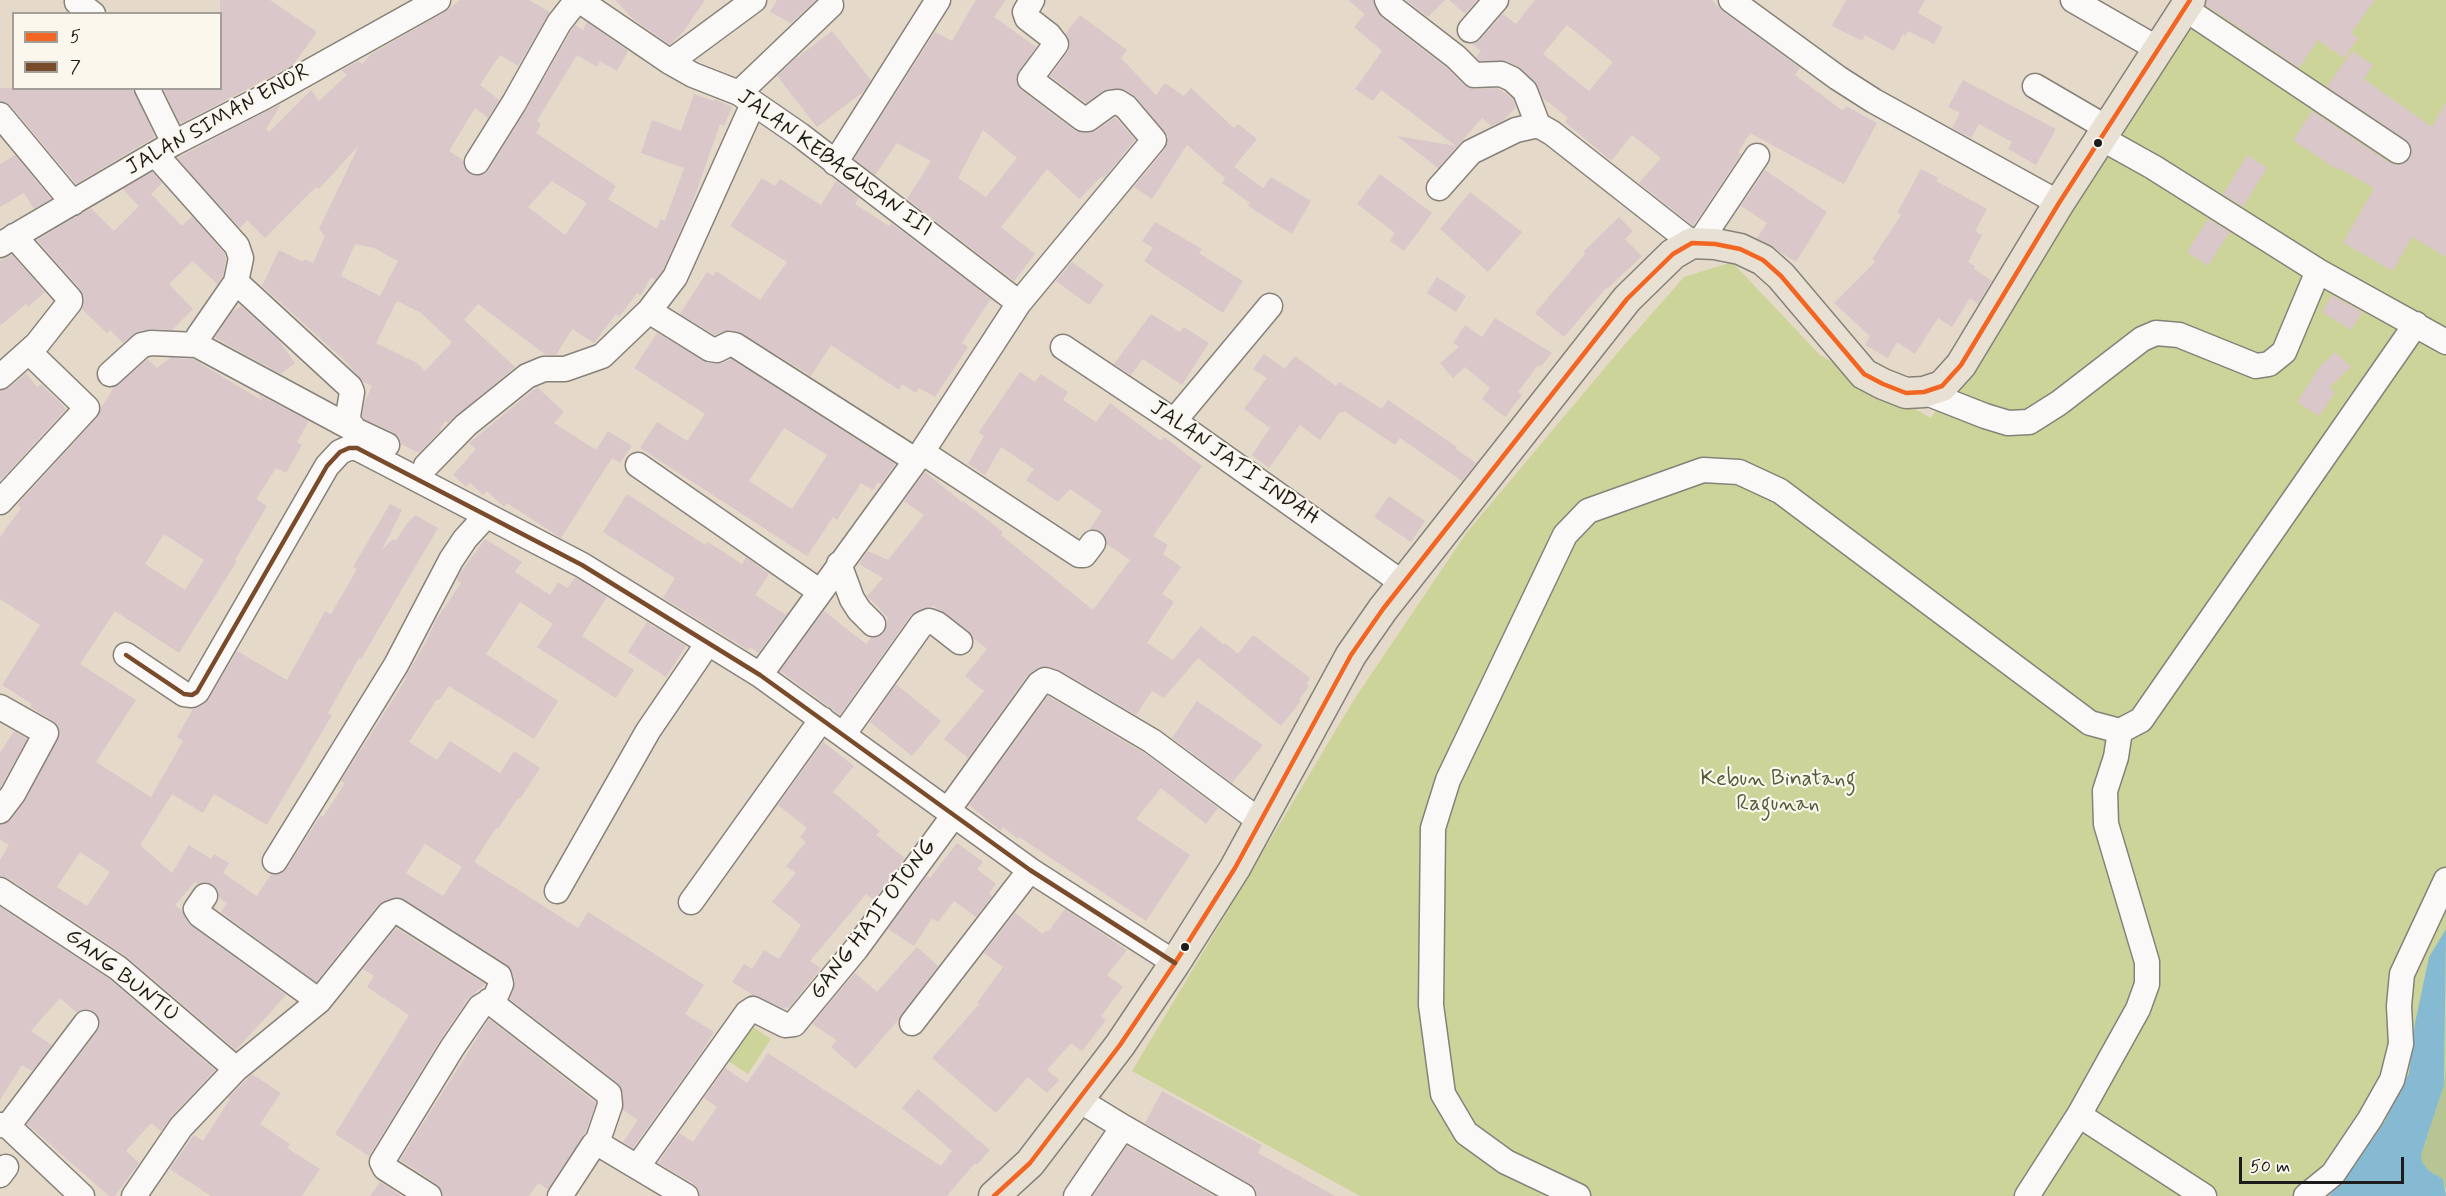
<!DOCTYPE html>
<style>
body{margin:0}
#map{position:relative;width:2446px;height:1196px;overflow:hidden;background:#e5dac9;font-family:Mynerve,sans-serif}
canvas{display:block}
.legend{position:absolute;left:12px;top:12px;width:210px;height:78px;box-sizing:border-box;background:#fbf7ec;border:2px solid #a29f99;margin:0;padding:8px 10px;list-style:none;font-size:18px;color:#1c1c1c}
.legend li{display:flex;align-items:center;gap:12px;height:30px}
.legend b{width:30px;border:2px solid #a29f99}
.scale{position:absolute;left:2239px;top:1157px;width:165px;height:27px;box-sizing:border-box;border:3px solid #1c1c1c;border-top:0;padding-left:8px;font-size:18px;line-height:21px;white-space:nowrap;color:#1c1c1c;-webkit-text-stroke:4px #fbf7ec;paint-order:stroke}
</style>
<div id="map">
<canvas width="2446" height="1196"></canvas>
<ul class="legend">
<li><b style="height:8px;background:#f26522"></b>5</li>
<li><b style="height:8px;background:#7a4b2a"></b>7</li>
</ul>
<div class="scale">50 m</div>
</div>
<script>
const context = document.querySelector('canvas').getContext('2d');
context.lineJoin = 'round';
function fill(path, color) { context.fillStyle = color; context.fill(path, 'evenodd'); }
const toPath = rows => new Path2D(rows.map(r => 'M' + r).join(''));
function strokePath(path, color, width, dash) { context.strokeStyle = color; context.lineWidth = width; context.lineCap = dash ? 'butt' : 'round'; context.setLineDash(dash || []); context.stroke(path); }
function drawText(font, color, halo, rows, align = 'center') {
  context.font = font + ' Mynerve,sans-serif'; context.lineWidth = 4.5; context.setLineDash([]); context.textBaseline = 'middle'; context.strokeStyle = halo; context.fillStyle = color; for (const [text, x, y, turn = 0] of rows) {
    context.save(); context.translate(x, y); context.rotate((+turn || 0) * Math.PI / 180); context.textAlign = isNaN(turn) ? turn : align; if (halo) context.strokeText(text, 0, 0); context.fillText(text, 0, 0); context.restore();
  }
}
const green = toPath([
 [2202,0,2446,0,2446,1196,1360,1196,1132,1071,1355,698,1467,532,1619,351,1684,277,1732,262,1820,355,1931,418],
 [749,1024,771,1039,748,1074,725,1059]
]);
const forest = toPath([
 [2446,1066,2446,1189,2443,1179,2429,1171,2422,1162,2421,1155,2444,1085]
]);
const water = toPath([
 [2446,929,2444,1085,2421,1155,2422,1162,2429,1171,2443,1179,2446,1196,2329,1196,2347,1176,2385,1121,2409,1073,2415,1023,2429,957]
]);
const building = toPath([
 [220,0,270,0,317,32,293,65,180,124,163,88,220,88],
 [460,0,529,0,550,12,518,66,500,55,480,85,499,100,488,118,475,108,449,151,463,160,464,168,470,174,483,175,489,170,526,110,571,31,575,25,583,30,587,22,628,51,617,71,600,61,597,67,577,55,537,121,541,124,536,133,616,186,608,199,657,229,661,219,665,221,684,168,641,153,652,120,681,131,694,94,714,101,715,99,732,107,724,126,720,124,692,204,663,270,655,280,651,277,641,295,637,293,619,317,616,314,594,343,572,329,556,355,546,355,478,304,464,320,515,367,448,423,445,421,439,432,419,453,401,444,399,437,393,432,364,419,362,416,365,401,372,386,363,382,344,360,262,286,279,250,303,262,304,259,313,263,325,236,319,229,359,145,319,189,316,187,265,238,247,220,240,228,177,158,281,104,266,129,269,132,311,90,319,101,347,75,342,70,359,61,362,64,371,54,445,12],
 [552,181,587,203,565,235,528,207],
 [355,244,374,248,398,261,380,296,341,276],
 [397,301,421,313,452,342,425,371,417,363,376,343],
 [615,0,705,0,684,31,670,45,633,19],
 [777,0,816,0,791,23,770,12],
 [976,0,1006,0,994,17,1036,47,1016,77,1017,84,1021,90,1075,131,1083,133,1096,131,1115,117,1135,140,1104,178,1102,176,1079,199,1047,169,1001,227,1035,254,1014,281,907,199,931,161,897,143,875,175,854,159,935,32,952,41],
 [983,130,1017,158,986,197,958,178],
 [1348,0,1373,0,1381,17,1449,70,1464,85,1474,89,1498,88,1513,99,1516,107,1504,120,1491,126,1482,118,1438,168,1397,136,1456,146,1381,90,1373,101,1355,89,1382,51,1354,27,1365,14],
 [1406,0,1445,0,1428,17],
 [1449,0,1477,0,1465,14],
 [1535,0,1712,0,1723,12,1800,68,1795,75,1843,111,1846,106,1877,123,1844,184,1750,133,1738,153,1741,154,1693,226,1639,183,1661,158,1632,135,1612,160,1609,159,1565,122,1568,118,1543,98,1535,81,1521,68,1506,61,1480,61,1476,57,1481,51,1472,44,1481,39,1503,14,1516,24],
 [1567,25,1613,62,1589,91,1543,54],
 [1846,0,1925,0,1918,13,1943,27,1934,44,1908,31,1905,36,1903,34,1894,51,1865,35,1862,41,1832,26],
 [2207,0,2375,0,2351,33,2358,38,2344,58,2318,40,2299,68,2206,5],
 [1080,15,1127,50,1121,58,1156,95,1165,83,1184,96,1191,88,1234,128,1238,124,1257,139,1234,167,1263,188,1271,177,1311,201,1292,234,1248,206,1250,203,1222,183,1228,174,1225,178,1187,145,1152,199,1134,187,1165,149,1168,136,1137,98,1126,90,1108,89,1086,103,1050,76,1068,52,1070,43,1066,33],
 [832,31,871,80,863,92,817,127,777,76,794,60],
 [2352,51,2373,65,2364,79,2432,127,2446,102,2446,257,2412,237,2393,271,2343,243,2374,188,2339,168,2338,170,2293,140,2312,111,2390,163,2398,165,2409,159,2412,151,2406,140,2327,87],
 [1963,80,2056,129,2036,165,2008,149,2012,142,1979,124,1971,138,1952,128,1960,113,1948,107],
 [0,88,133,88,155,137,76,184,11,106,0,101],
 [15,155,51,199,34,209,24,193,0,207,0,164],
 [2247,155,2267,168,2243,207,2223,194],
 [1921,169,1938,178,1936,181,1987,209,1975,231,1982,235,1968,262,1975,266,1974,269,1992,281,1978,304,1970,298,1952,327,1938,318,1915,354,1897,342,1888,358,1865,345,1870,336,1834,303,1876,261,1872,259,1901,215,1897,213],
 [1765,170,1827,212,1796,262,1757,238,1767,223,1741,206],
 [152,172,162,183,151,194,182,226,192,216,224,253,226,259,223,276,217,284,193,261,169,284,193,309,172,330,151,329,139,331,123,343,110,330,107,333,82,309,84,299,81,290,37,240,91,208,114,231,139,206,123,189],
 [1380,174,1432,213,1404,251,1390,241,1395,233,1357,204],
 [762,178,775,186,780,179,821,205,836,181,859,198,855,204,889,226,891,223,996,303,990,300,962,343,968,347,935,397,919,388,916,393,902,384,899,390,831,345,811,376,742,333,731,330,715,335,680,314,707,272,713,276,716,271,760,300,787,262,730,226],
 [1470,192,1522,232,1488,272,1440,229],
 [1619,217,1633,231,1625,239,1642,256,1607,289,1606,288,1564,337,1535,313,1585,254,1583,252],
 [2208,219,2230,232,2208,266,2187,252],
 [1155,222,1202,249,1199,253,1243,281,1223,313,1144,261,1153,248,1142,241],
 [12,255,45,292,28,307,26,304,0,326,0,261],
 [1072,262,1104,285,1089,305,1056,281],
 [1437,277,1466,296,1456,312,1427,293],
 [2332,295,2362,312,2351,330,2322,312],
 [241,306,279,341,295,363,281,374,217,339,215,337,232,312],
 [1151,314,1180,332,1184,327,1209,343,1182,385,1143,359,1131,375,1114,364],
 [1495,318,1552,353,1540,367,1538,365,1518,392,1522,395,1505,417,1482,399,1490,388,1465,367,1453,378,1440,363,1459,347,1453,343,1465,325,1482,337],
 [657,333,708,363,723,363,731,359,895,464,881,484,878,482,873,490,861,483,837,520,833,517,807,556,640,448,657,422,687,441,705,414,634,368],
 [784,428,827,455,792,509,749,481],
 [2335,352,2351,367,2329,388,2335,392,2319,416,2297,402,2320,366],
 [1264,354,1285,369,1295,356,1336,386,1339,382,1382,409,1388,400,1457,447,1456,449,1476,463,1462,481,1400,438,1395,445,1344,411,1342,413,1340,412,1320,440,1300,425,1269,468,1252,455,1270,428,1244,409,1267,378,1253,369],
 [170,358,193,359,263,401,257,394,309,421,297,442,302,445,286,473,276,468,256,499,267,506,235,560,237,561,179,653,115,611,80,664,136,700,96,762,151,797,183,741,177,737,193,709,199,707,209,699,237,651,287,680,325,611,331,614,357,569,353,567,390,504,402,510,382,550,393,539,396,541,406,525,415,515,438,528,361,659,359,658,328,713,332,715,267,825,214,794,203,813,172,794,140,845,172,873,189,845,211,859,214,854,229,863,223,873,257,896,271,874,281,874,287,868,321,815,323,817,345,783,341,781,406,679,405,678,427,640,436,620,461,583,457,580,459,575,485,539,522,562,515,572,550,595,558,582,567,588,575,577,607,597,582,636,634,670,616,698,537,647,553,624,520,602,486,654,558,701,534,739,449,686,439,700,437,699,409,742,437,760,450,741,500,773,514,751,540,768,520,799,518,798,498,829,496,828,474,862,578,928,588,912,704,985,685,1014,714,1032,701,1053,633,1148,623,1142,638,1120,623,1110,623,1093,618,1083,510,999,515,981,512,972,507,964,404,899,393,898,378,905,316,982,221,912,227,903,219,898,218,890,214,885,207,882,198,884,195,882,175,905,183,912,188,923,286,995,236,1050,126,956,8,878,0,876,0,860,9,845,0,839,0,825,11,820,24,803,60,733,58,726,53,721,30,707,32,704,2,685,40,625,0,599,0,537,21,508,17,505,97,418,101,408,114,387,148,359,157,368],
 [164,534,204,560,185,590,145,564],
 [425,844,462,867,443,896,406,873],
 [80,852,110,872,87,906,57,887],
 [1020,372,1035,382,1041,374,1068,392,1063,400,1096,422,1110,403,1161,441,1164,437,1202,466,1153,536,1168,545,1163,554,1181,567,1162,594,1174,602,1147,643,1173,660,1201,626,1224,645,1225,643,1238,654,1253,635,1310,678,1306,684,1309,686,1299,700,1301,701,1281,726,1198,658,1164,698,1152,691,1136,715,1061,671,1044,666,1027,676,968,758,944,739,984,691,965,676,987,649,973,638,969,631,934,606,916,611,910,616,840,715,780,671,824,611,866,644,871,638,883,634,888,618,867,596,883,578,859,564,868,551,888,560,924,515,904,501,925,472,962,502,963,501,1003,532,1001,535,1093,610,1130,560,1107,544,1102,532,1089,530,1102,511,1070,489,1058,502,1026,480,1034,469,1001,447,985,475,968,464,984,436,979,432],
 [26,373,37,387,41,384,66,409,0,481,0,391,9,388],
 [537,387,564,412,554,423,596,450,608,431,632,446,620,463,612,458,561,538,507,503,504,507,487,491,483,495,470,483,466,487,453,475,476,449,469,443],
 [627,494,705,545,708,542,742,564,746,557,769,574,755,595,786,615,758,653,750,647,748,650,663,598,675,578,603,532],
 [1389,496,1425,521,1411,542,1374,517],
 [647,622,686,646,666,677,628,652],
 [896,684,941,721,912,756,870,722],
 [1048,696,1144,753,1218,808,1206,824,1161,788,1136,819,1190,855,1146,921,1019,837,1018,839,1003,827,1001,831,969,805],
 [1197,701,1263,745,1232,783,1172,738],
 [14,731,27,739,0,788,0,753],
 [823,742,854,766,833,792,880,831,876,835,905,858,874,900,866,894,810,961,821,968,789,1008,786,1007,785,1009,753,995,732,982,744,964,752,969,764,950,779,959,801,925,772,902,796,873,786,866,806,842,800,837,807,828,778,805],
 [957,843,983,862,977,869,996,884,989,893,992,896,976,917,954,901,938,922,932,918,914,946,888,929,927,876,930,878],
 [0,907,109,979,215,1070,171,1117,161,1131,151,1123,126,1151,139,1163,115,1196,109,1196,27,1124,97,1032,100,1024,95,1012,87,1009,77,1013,60,998,31,1031,52,1045,32,1071,22,1065,0,1100],
 [1065,909,1127,950,1107,975,1123,987,1101,1016,1106,1020,1082,1051,1071,1043,1047,1070,1059,1080,1047,1093,1028,1077,996,1113,932,1058,979,1004,977,1003,1003,967,984,953,1015,913,1043,934,1046,930,1048,932],
 [396,928,485,984,468,999,440,1040,369,1156,335,1134,409,1015,367,987,374,976,363,969],
 [917,947,938,966,898,1020,856,1069,831,1047,837,1040,812,1024,855,973,877,992],
 [489,1019,596,1103,586,1131,548,1189,538,1183,529,1196,443,1196,441,1189,437,1184,400,1160],
 [768,1053,941,1166,952,1151,902,1108,918,1089,990,1150,977,1165,975,1163,947,1196,700,1196,699,1190,694,1184,658,1163,679,1133,693,1142,717,1107,704,1098,725,1068,747,1083],
 [252,1074,281,1093,260,1124,290,1144,287,1148,320,1169,302,1196,211,1196,170,1169,194,1135,203,1141,230,1099,228,1098],
 [1162,1091,1262,1145,1258,1153,1335,1196,1257,1196,1256,1189,1250,1184,1145,1123],
 [1127,1146,1214,1196,1093,1196],
 [380,1182,402,1196,370,1196]
]);
const minor = toPath([
 [579,0,670,62,693,75,739,93,800,135,1019,303],
 [1387,0,1390,6,1456,57,1474,75,1501,74,1512,79,1525,91,1538,125],
 [1731,0,1838,78,1874,101,2059,203],
 [2073,0,2158,49],
 [77,2,93,14],
 [2184,8,2398,151],
 [1470,30,1496,0],
 [670,62,754,0],
 [2035,86,2107,128],
 [147,88,174,143],
 [739,93,831,5],
 [0,115,73,203],
 [2101,138,2153,167,2318,271,2446,342],
 [156,155,237,246,241,258,236,282,198,337,197,345],
 [477,162,514,103,559,23,577,0],
 [835,163,938,0],
 [1439,188,1471,152,1516,130,1538,125,1552,133,1692,243],
 [1699,243,1757,156],
 [0,245,174,143,264,97,438,0],
 [236,282,350,387,352,392,348,416,349,422,355,430,387,445],
 [649,311,710,349,717,350,729,344,735,345,915,460],
 [197,345,355,430],
 [1063,347,1174,421,1394,577,1405,581],
 [110,374,142,345,151,343,197,345],
 [0,377,37,344,70,302,70,299,14,236],
 [1924,392,1985,416,2008,423,2029,422,2059,403,2142,339,2156,333,2179,335,2256,366,2269,364,2284,352,2318,271],
 [1174,421,1270,306],
 [922,452,1079,555,1084,555,1093,543],
 [638,465,819,591],
 [426,466,466,425,527,376,544,369,565,369,602,356,649,311,675,277,753,104],
 [0,502,87,408,29,352],
 [839,564,852,599,859,610,873,624],
 [126,655,184,694,192,695,197,692,327,466,340,452,349,448,357,448,582,565,760,675,1030,870,1175,963],
 [760,675,922,452,1019,303,1154,140,1126,107,1118,102,1110,103,1088,119,1083,119,1030,79,1056,44,1049,35,1027,18,1025,12,1032,0],
 [0,707,46,733,13,794,0,811],
 [843,735,922,624,929,621,937,624,960,642],
 [948,810,1039,684,1045,680,1054,683,1152,741,1261,822],
 [275,861,396,665,451,560,465,539,486,516],
 [0,890,118,968,236,1069],
 [557,891,648,731,708,643],
 [205,896,196,909,200,915,319,1001],
 [691,902,822,719],
 [489,1001,609,1094,610,1105,597,1143,594,1144,560,1196],
 [912,1023,1030,870],
 [1079,1100,1123,1127],
 [2079,1115,2204,1196],
 [0,1125,8,1126,82,1196],
 [8,1126,86,1023],
 [597,1143,686,1196],
 [638,1166,747,1013,753,1009,785,1025,794,1024,856,949,954,815],
 [0,1175,6,1167],
 [134,1196,181,1127,236,1069,319,1001,389,914,397,911,499,976,501,984,495,998,480,1007,452,1048,382,1162,385,1168,429,1196],
 [1076,1196,1123,1127,1243,1196],
 [1578,1196,1506,1162,1466,1133,1443,1094,1431,1005,1433,828,1448,780,1565,535,1588,511,1703,470,1739,472,1780,491,2090,723,2120,731,2141,720,2416,324],
 [2027,1196,2079,1115,2138,1009,2147,984,2147,962,2106,824,2105,791,2116,757,2120,731],
 [2306,1196,2333,1174,2370,1119,2392,1080,2401,1044,2399,1006,2402,974,2446,880]
]);
const major = toPath([
 [994,1196,1030,1163,1120,1045,1175,963,1235,868,1351,655,1383,609,1627,299,1673,254,1692,243,1715,244,1740,249,1763,260,1781,276,1864,374,1883,384,1906,393,1924,392,1942,386,1961,365,2059,203,2190,0]
]);
const bus1 = toPath([
 [994,1196,1030,1163,1120,1045,1175,963,1235,868,1351,655,1383,609,1627,299,1673,254,1692,243,1715,244,1740,249,1763,260,1781,276,1864,374,1883,384,1906,393,1924,392,1942,386,1961,365,2059,203,2190,0]
]);
const bus2 = toPath([
 [126,655,184,694,192,695,197,692,327,466,340,452,349,448,357,448,582,565,760,675,1030,870,1175,963]
]);
const markers = [
 [2098,143,5,"#1c1c1c"],
 [1185,947,5,"#1c1c1c"]
];
const streetNames = [
 ["JALAN SIMAN ENOR",218,121,-29],
 ["JALAN KEBAGUSAN III",834,164,36],
 ["JALAN JATI INDAH",1234,464,35],
 ["GANG HAJI OTONG",874,920,-53],
 ["GANG BUNTU",121,976,38]
];
const parkNames = [
 ["Kebun Binatang",1778,780],
 ["Ragunan",1778,805]
];
fill(green, '#cdd49a');
fill(forest, '#b7c493');
fill(water, '#85bad2');
fill(building, '#d9c7c9');
strokePath(minor, '#868179', 27);
strokePath(major, '#868179', 33);
strokePath(minor, '#fbf9f7', 24);
strokePath(major, '#e7e0d3', 30);
strokePath(bus1, '#f26522', 4.5);
strokePath(bus2, '#7a4b2a', 4.5);
for (const [x, y, r, color] of markers) { const dot = new Path2D(); dot.arc(x, y, r, 0, 2 * Math.PI); context.fillStyle = color; context.fill(dot); strokePath(dot, '#fbf7ec', 2); }
drawText('22px', '#1c1c1c', '#fbf7ec', streetNames);
drawText('22px', '#535b3b', '#fbf7ec', parkNames);
</script>
